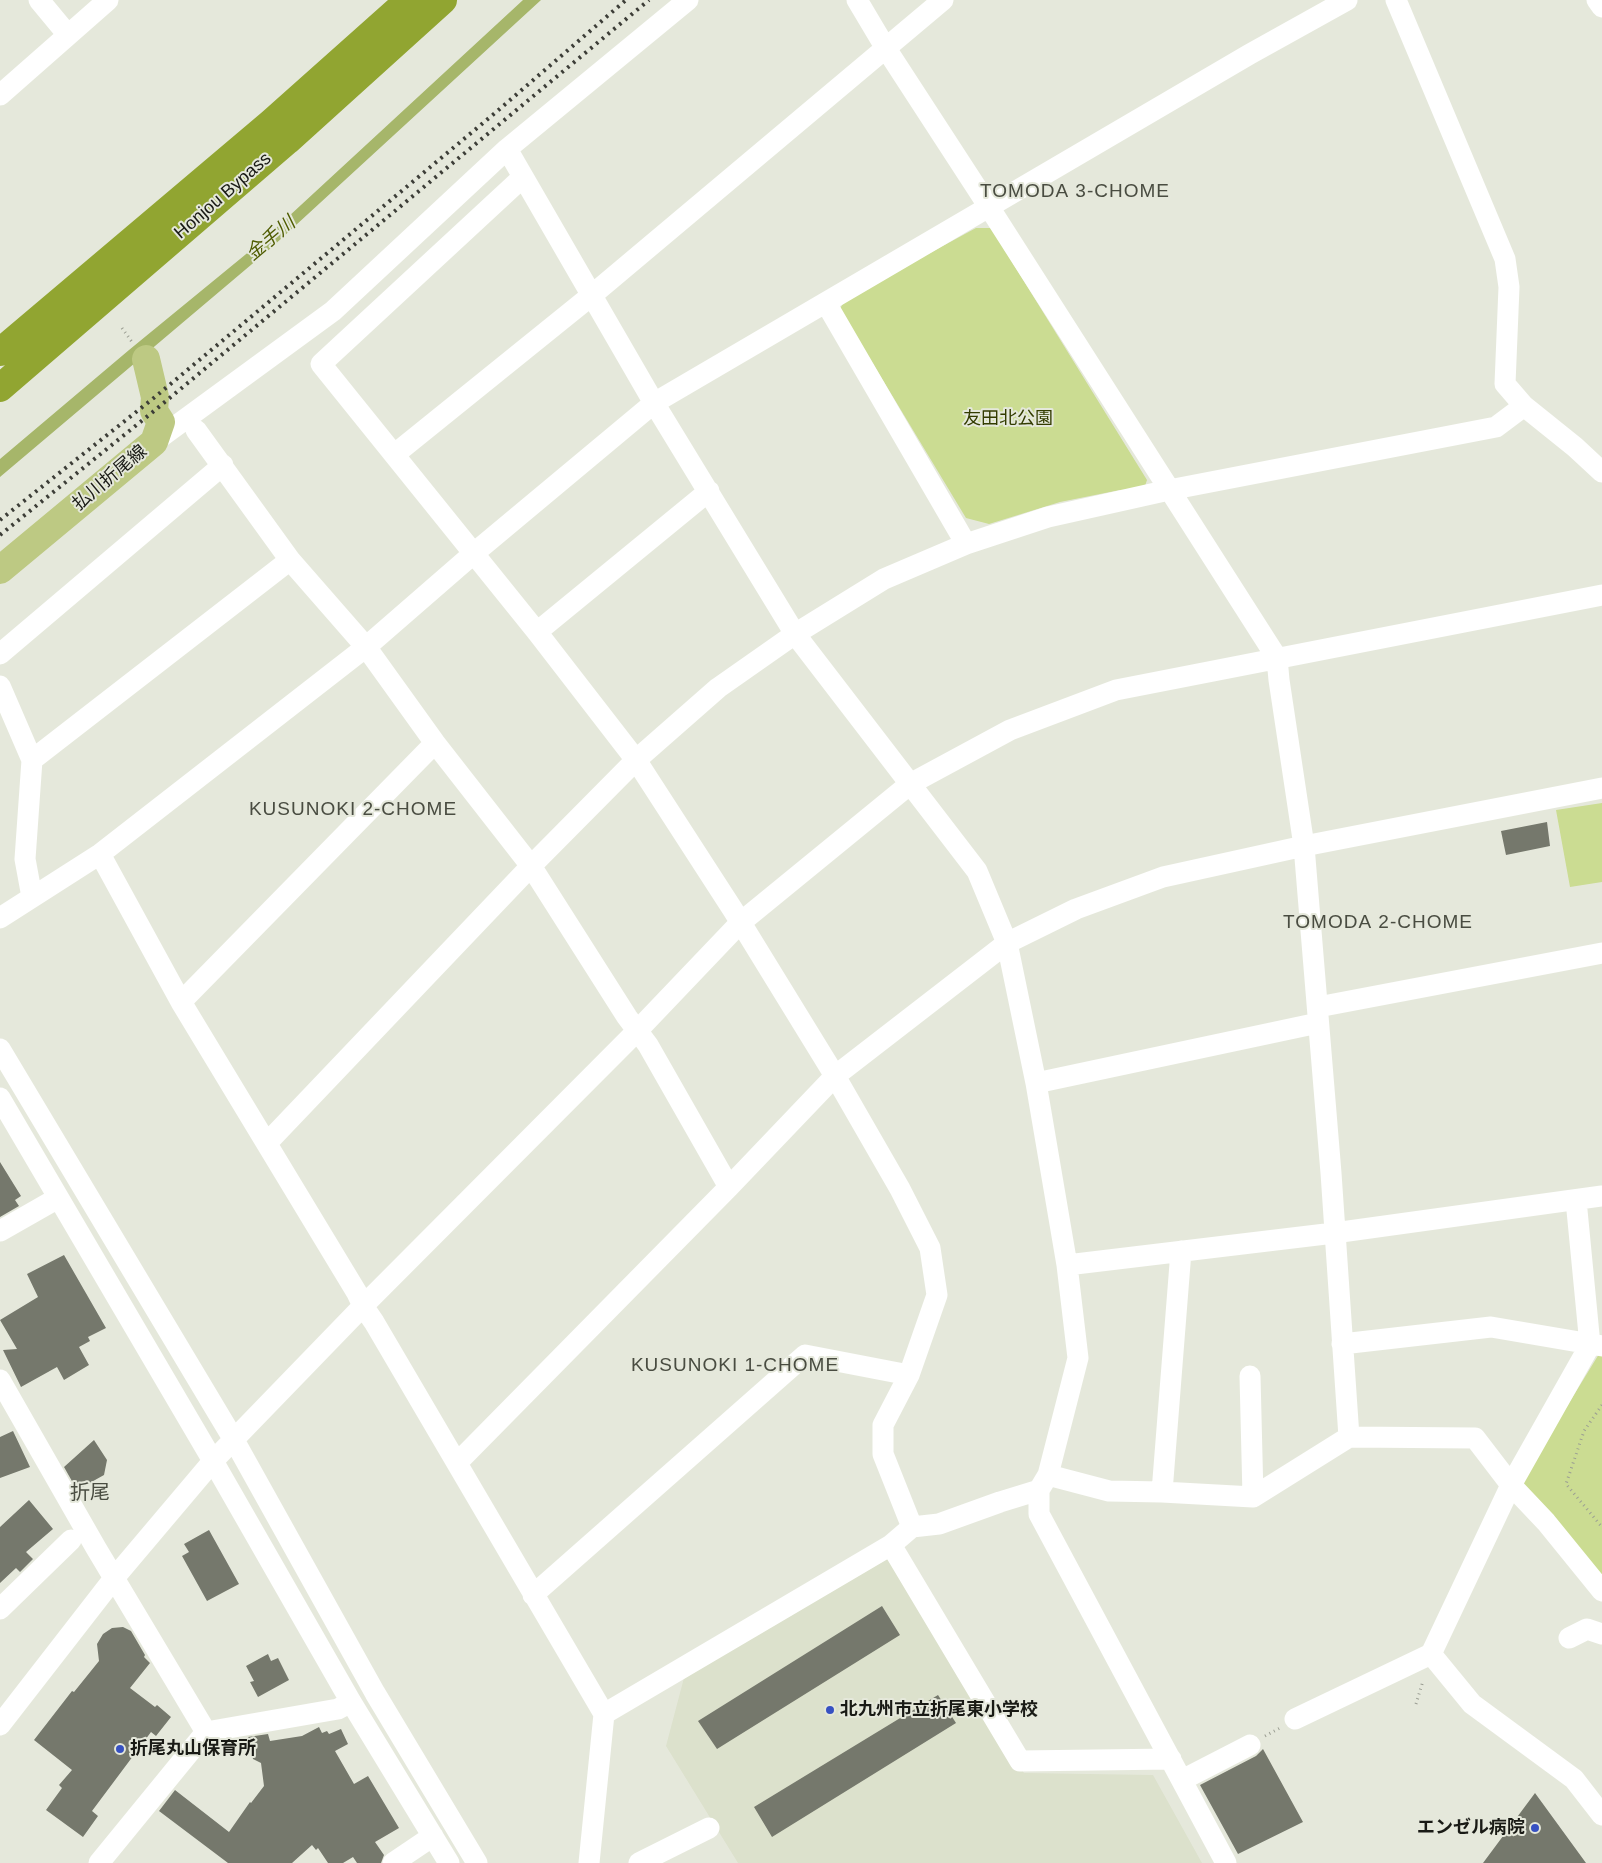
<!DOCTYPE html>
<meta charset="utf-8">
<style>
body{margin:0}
canvas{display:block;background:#e5e8db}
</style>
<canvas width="1602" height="1863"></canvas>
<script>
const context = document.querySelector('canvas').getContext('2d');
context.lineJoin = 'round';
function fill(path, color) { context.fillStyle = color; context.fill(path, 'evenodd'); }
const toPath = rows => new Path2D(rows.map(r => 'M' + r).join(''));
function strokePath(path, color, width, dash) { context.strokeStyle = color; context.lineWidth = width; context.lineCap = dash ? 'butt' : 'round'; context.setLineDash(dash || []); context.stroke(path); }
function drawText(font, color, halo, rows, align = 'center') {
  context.font = font + ' Arial,"Noto Sans JP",sans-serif'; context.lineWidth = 4; context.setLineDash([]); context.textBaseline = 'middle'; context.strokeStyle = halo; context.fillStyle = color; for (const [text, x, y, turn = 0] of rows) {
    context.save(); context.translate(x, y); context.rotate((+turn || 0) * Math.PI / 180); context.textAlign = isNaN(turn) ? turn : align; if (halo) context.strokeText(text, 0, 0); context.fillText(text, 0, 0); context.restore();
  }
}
const built = toPath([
 [887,1555,1024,1773,1153,1775,1202,1863,738,1863,666,1746,685,1674]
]);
const green = toPath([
 [976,228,991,228,1147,480,1144,489,1120,490,1060,502,989,524,966,518,840,309,845,299],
 [1602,803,1602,882,1570,887,1556,810],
 [1599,1354,1602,1354,1602,1579,1520,1483]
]);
const water = toPath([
 [523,0,541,0,271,248,0,477,0,459,129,350,262,241]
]);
const building = toPath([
 [1547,822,1550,846,1506,855,1501,831],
 [0,1162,21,1196,15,1200,19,1206,0,1217],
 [64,1255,106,1328,88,1337,90,1341,79,1347,89,1365,64,1380,57,1367,21,1387,3,1350,17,1349,0,1320,38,1297,27,1274],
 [13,1431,30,1467,0,1478,0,1437],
 [94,1440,107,1460,104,1475,77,1490,64,1467],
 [29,1500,53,1529,26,1552,33,1559,20,1572,16,1568,0,1583,0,1527],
 [209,1530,239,1584,207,1601,182,1556,189,1552,184,1544],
 [882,1606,900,1635,717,1749,698,1721],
 [123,1627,131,1631,145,1655,144,1657,150,1663,130,1688,155,1707,157,1705,171,1717,156,1736,151,1732,92,1811,98,1816,83,1837,46,1810,62,1788,59,1785,72,1770,34,1740,72,1691,74,1692,99,1661,97,1644,103,1634,112,1628],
 [268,1654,271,1661,278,1658,289,1680,258,1697,250,1682,254,1681,246,1666],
 [938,1695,956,1723,772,1837,754,1807],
 [319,1727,322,1733,327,1731,329,1734,341,1729,348,1744,335,1751,354,1784,368,1776,399,1828,375,1842,384,1855,381,1863,357,1863,353,1857,343,1863,328,1863,318,1848,316,1850,312,1845,292,1863,228,1863,159,1811,175,1790,229,1832,250,1802,251,1803,264,1786,261,1763,253,1759,248,1737,268,1734,270,1741,302,1736],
 [1263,1749,1303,1822,1238,1854,1200,1785,1256,1756],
 [1535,1793,1586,1863,1483,1863]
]);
const path = toPath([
 [122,328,132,342],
 [1602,1405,1584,1431,1566,1484,1602,1527],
 [1416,1704,1423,1681],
 [1265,1736,1280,1728]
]);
const minor = toPath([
 [39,0,68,35],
 [857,0,885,47,989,207,1277,658,1279,680,1304,846,1331,1173,1349,1437],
 [1396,0,1505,259,1509,287,1505,384,1524,406,1575,447,1602,472],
 [1597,0,1602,7],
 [0,95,108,0],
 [507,149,654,403,795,634,977,871,1007,943,1036,1083,1067,1265,1078,1358,1048,1475,1039,1490,1039,1514,1226,1863],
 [523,177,321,364,537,632,636,760,733,910,835,1076,900,1189,930,1248,937,1295,909,1375,883,1425,883,1454,912,1527],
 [826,303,966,544],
 [196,430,290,560,366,647,435,743,531,866,627,1017,648,1045,729,1187],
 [154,442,333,311,507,149,688,0],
 [395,454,592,295,943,0],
 [537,632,709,491],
 [0,654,223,465],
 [0,686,32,760,25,859,32,897],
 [32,760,290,560],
 [100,854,181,1002,357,1293,363,1306,374,1322,604,1714],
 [0,918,100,854,366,647,473,554,654,403,1250,54,1347,0],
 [181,1002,435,743],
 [1318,1007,1602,953],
 [0,1049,234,1440,375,1693,477,1863],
 [1036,1083,1318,1023],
 [0,1098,213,1461,351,1702,449,1863],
 [267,1143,531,866,636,760,718,688,795,634,884,579,966,544,1048,517,1169,490,1496,427,1524,406],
 [1576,1200,1590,1345,1511,1485,1431,1654,1472,1704,1574,1779,1602,1815],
 [0,1231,58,1198],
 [1067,1265,1334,1233,1602,1196],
 [1342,1344,1491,1327,1602,1346],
 [1250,1376,1253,1497],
 [0,1380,96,1548,206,1732],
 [457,1463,729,1187,835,1076,1007,943,1076,909,1163,877,1304,846,1602,788],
 [1048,1475,1109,1491,1162,1492,1253,1497,1349,1437,1475,1438,1511,1485,1546,1522,1602,1591],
 [1162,1492,1181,1251],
 [891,1545,1020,1761,1171,1759],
 [533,1595,805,1355,909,1375],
 [0,1609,71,1540],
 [1569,1638,1587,1629,1602,1634],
 [1295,1719,1431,1654],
 [0,1725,115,1577,213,1461,363,1306,637,1031,740,923,910,784,1010,730,1116,690,1602,595],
 [1182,1780,1250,1745],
 [99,1863,206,1732,338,1709,351,1702],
 [393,1863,433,1836],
 [589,1863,604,1714,891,1545,912,1527,939,1524,1000,1502,1039,1490],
 [639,1863,709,1828]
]);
const major = toPath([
 [0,570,154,442,161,422,154,411,155,397,146,359]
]);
const highway = toPath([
 [0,352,271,123,409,0],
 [0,388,287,141,443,0]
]);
const rail = toPath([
 [0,520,155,397,495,113,626,0],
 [0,535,154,411,649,0]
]);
const markers = [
 [830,1710,5,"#3751c2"],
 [120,1749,5,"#3751c2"],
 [1535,1828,5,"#3751c2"]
];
const streetNames = [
 ["Honjou Bypass",223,196,-41],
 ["払川折尾線",110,478,-40]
];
const parkNames = [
 ["友田北公園",1008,419]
];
const poiNames = [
 ["北九州市立折尾東小学校",840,1710],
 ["折尾丸山保育所",130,1749],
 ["エンゼル病院",1525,1828,"right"]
];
const neighbourhoodNames = [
 ["TOMODA 3-CHOME",1075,192],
 ["KUSUNOKI 2-CHOME",353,810],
 ["TOMODA 2-CHOME",1378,923],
 ["KUSUNOKI 1-CHOME",735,1366]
];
const waterNames = [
 ["金手川",271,239,-40]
];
const quarterNames = [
 ["折尾",90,1493]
];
fill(built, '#dce1cc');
fill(green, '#cbdc92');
fill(water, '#a6b66a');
fill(building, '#75786c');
strokePath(path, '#9b9e93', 3, [1, 4]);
strokePath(minor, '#fff', 21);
strokePath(major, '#bdc983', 28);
strokePath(highway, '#91a531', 28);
strokePath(rail, '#3c3d37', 4, [2.5, 5]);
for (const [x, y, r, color] of markers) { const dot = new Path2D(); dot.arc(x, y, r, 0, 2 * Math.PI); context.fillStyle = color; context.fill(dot); strokePath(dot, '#e5e8db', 2); }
drawText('18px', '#191a15', '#e5e8db', streetNames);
drawText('18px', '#333c00', '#e5e8db', parkNames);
drawText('bold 18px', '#191a15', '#e5e8db', poiNames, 'left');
context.letterSpacing = '1px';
drawText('19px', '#494c41', '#e5e8db', neighbourhoodNames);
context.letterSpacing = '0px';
drawText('italic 19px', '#4f5c00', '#e5e8db', waterNames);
drawText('20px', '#494c41', '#e5e8db', quarterNames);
</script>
